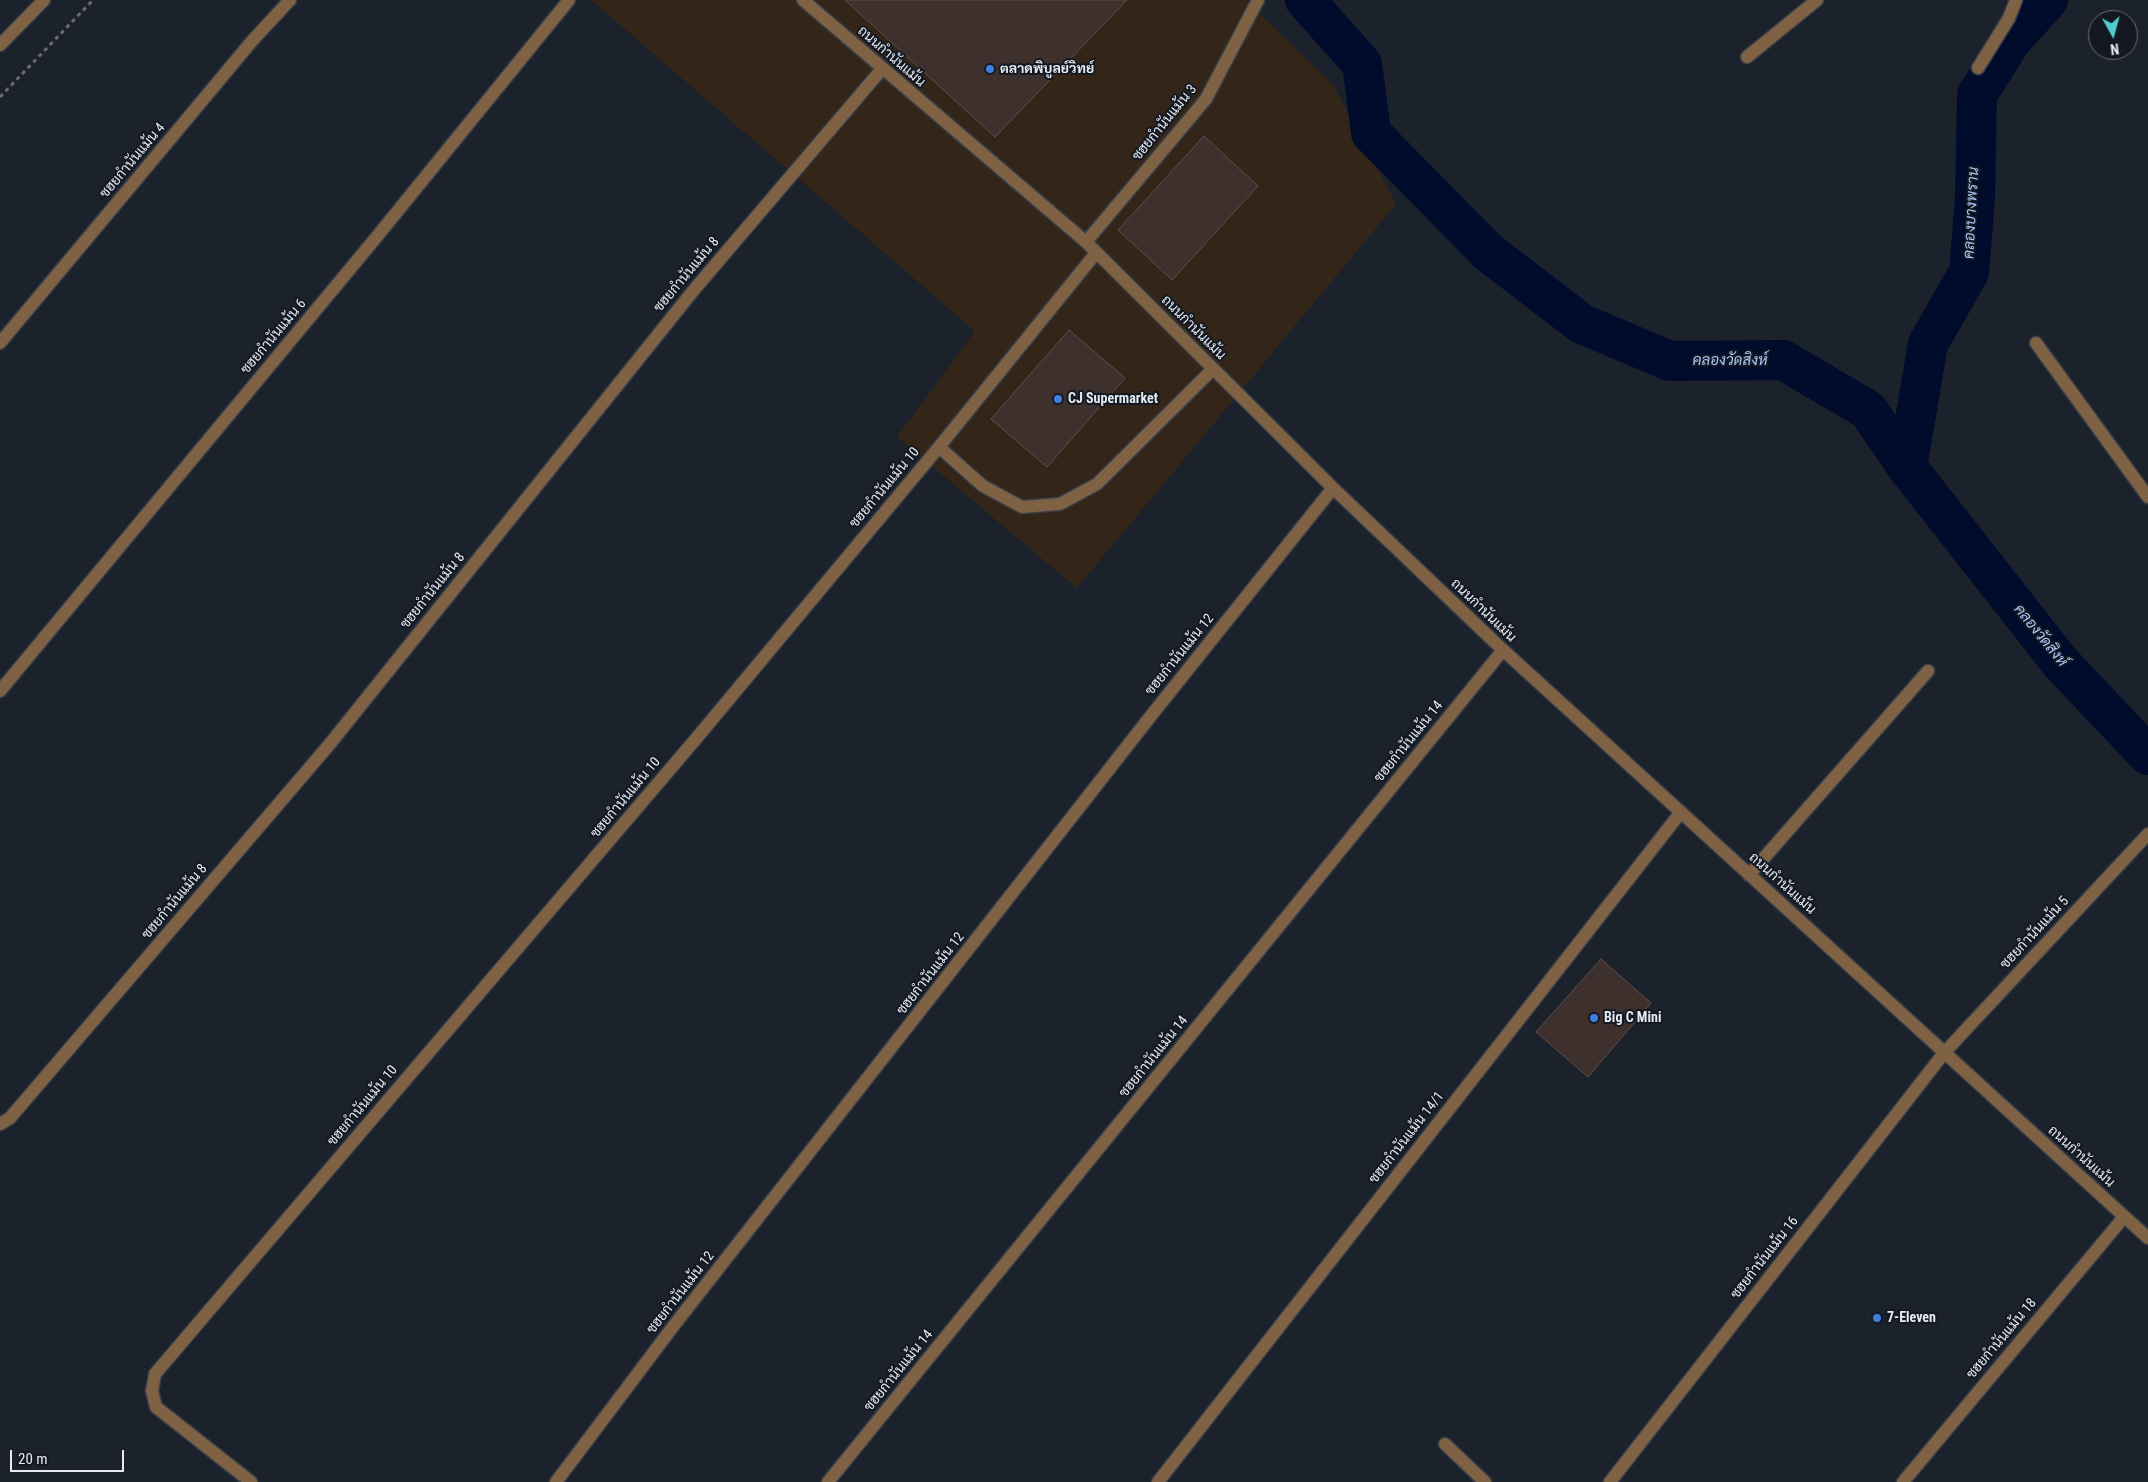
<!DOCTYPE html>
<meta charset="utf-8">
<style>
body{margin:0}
#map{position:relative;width:2148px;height:1482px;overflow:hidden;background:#1c222c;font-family:"Roboto Condensed",sans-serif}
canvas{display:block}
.north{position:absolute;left:2088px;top:10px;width:50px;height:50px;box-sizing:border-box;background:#131822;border:1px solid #676c75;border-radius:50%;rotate:173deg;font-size:14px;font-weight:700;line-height:20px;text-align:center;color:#e6eaf1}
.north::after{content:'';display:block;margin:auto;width:18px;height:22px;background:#52cdcc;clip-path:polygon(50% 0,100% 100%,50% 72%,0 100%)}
.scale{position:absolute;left:10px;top:1450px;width:114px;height:22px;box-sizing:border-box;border:2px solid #e6eaf1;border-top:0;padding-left:6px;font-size:15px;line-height:18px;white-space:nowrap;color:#e6eaf1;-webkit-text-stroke:4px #131822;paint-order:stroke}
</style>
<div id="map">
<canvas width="2148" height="1482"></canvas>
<div class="north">N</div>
<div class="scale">20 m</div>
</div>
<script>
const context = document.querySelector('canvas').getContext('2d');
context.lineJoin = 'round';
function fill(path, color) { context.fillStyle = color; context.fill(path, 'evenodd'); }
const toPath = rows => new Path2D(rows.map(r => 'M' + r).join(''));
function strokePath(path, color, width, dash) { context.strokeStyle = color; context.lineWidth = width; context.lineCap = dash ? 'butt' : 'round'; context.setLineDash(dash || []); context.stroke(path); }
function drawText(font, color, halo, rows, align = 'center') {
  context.font = font + ' "Roboto Condensed",Sarabun,sans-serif'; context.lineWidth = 4; context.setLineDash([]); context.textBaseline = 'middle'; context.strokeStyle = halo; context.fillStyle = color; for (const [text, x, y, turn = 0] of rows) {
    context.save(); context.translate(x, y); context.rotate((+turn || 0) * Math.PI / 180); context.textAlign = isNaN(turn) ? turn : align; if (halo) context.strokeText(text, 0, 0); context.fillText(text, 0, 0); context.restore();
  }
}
const commercial = toPath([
 [591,0,1246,0,1334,86,1396,204,1077,588,897,437,975,331]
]);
const canal = toPath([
 [1305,0,1362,64,1371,133,1488,252,1582,324,1670,361,1783,360,1868,410,1907,467,2060,662,2148,755],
 [1907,467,1928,344,1969,272,1975,198,1977,95,2011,41,2048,0]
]);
const building = toPath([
 [845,0,1127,0,995,137,845,0],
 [1204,136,1258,186,1172,280,1118,230,1204,136],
 [1069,330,1125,378,1047,467,991,419,1069,330],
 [1601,959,1651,1003,1588,1077,1536,1032,1601,959]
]);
const path = toPath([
 [0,97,93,0]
]);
const minor = toPath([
 [803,0,1086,242,1333,488,1503,650,2148,1238],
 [0,45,44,0],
 [1747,57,1817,0],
 [1978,68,2009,18,2016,0],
 [1086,242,1206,99,1258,0],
 [0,343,252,41,290,0],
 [2036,343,2148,497],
 [939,447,983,486,1022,507,1060,504,1097,484,1213,369],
 [0,691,379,234,569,0],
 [1749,875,1928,671],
 [0,1124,10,1118,329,745,693,291,882,69],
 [1445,1444,1485,1482],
 [251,1482,156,1407,152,1391,155,1374,700,734,939,447,1096,253],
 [556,1482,675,1324,1150,717,1333,488],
 [828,1482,1503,650],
 [1158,1482,1681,812],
 [1610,1482,1944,1053,2148,834],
 [1903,1482,2124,1217]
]);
const markers = [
 [990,69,5,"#3f7fe0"],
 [1058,399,5,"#3f7fe0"],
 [1594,1018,5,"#3f7fe0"],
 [1877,1318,5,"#3f7fe0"]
];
const streetNames = [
 ["ถนนกำนันแม้น",891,57,41],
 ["ซฮยกำนันแม้น 3",1165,123,-51],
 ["ซฮยกำนันแม้น 4",133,161,-50],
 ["ซฮยกำนันแม้น 8",687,275,-50],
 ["ถนนกำนันแม้น",1193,328,45],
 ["ซฮยกำนันแม้น 6",274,337,-50],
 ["ซฮยกำนันแม้น 10",885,488,-50],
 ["ซฮยกำนันแม้น 8",433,591,-51],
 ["ถนนกำนันแม้น",1483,611,44],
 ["ซฮยกำนันแม้น 12",1180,655,-51],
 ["ซฮยกำนันแม้น 14",1409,742,-51],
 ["ซฮยกำนันแม้น 10",626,798,-50],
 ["ถนนกำนันแม้น",1782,884,42],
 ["ซฮยกำนันแม้น 8",175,902,-50],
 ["ซฮยกำนันแม้น 5",2035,933,-47],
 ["ซฮยกำนันแม้น 12",931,974,-52],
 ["ซฮยกำนันแม้น 14",1154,1057,-51],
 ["ซฮยกำนันแม้น 10",363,1106,-50],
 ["ซฮยกำนันแม้น 14/1",1407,1138,-52],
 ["ถนนกำนันแม้น",2081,1157,42],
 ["ซฮยกำนันแม้น 16",1765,1258,-52],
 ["ซฮยกำนันแม้น 12",681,1293,-52],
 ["ซฮยกำนันแม้น 18",2002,1339,-50],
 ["ซฮยกำนันแม้น 14",899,1371,-51]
];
const poiNames = [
 ["ตลาดพิบูลย์วิทย์",1000,69],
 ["CJ Supermarket",1068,399],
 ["Big C Mini",1604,1018],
 ["7-Eleven",1887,1318]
];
const waterNames = [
 ["คลองบางพราน",1972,213,-87],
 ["คลองวัดสิงห์",1730,361],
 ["คลองวัดสิงห์",2040,636,51]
];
fill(commercial, '#332619');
strokePath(canal, '#010b2b', 40);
fill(building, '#3e302d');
strokePath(building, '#5e4f4b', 1);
strokePath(minor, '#383e48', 15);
strokePath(path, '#666b74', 3, [4, 4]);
strokePath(minor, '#7f6144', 12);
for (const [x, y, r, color] of markers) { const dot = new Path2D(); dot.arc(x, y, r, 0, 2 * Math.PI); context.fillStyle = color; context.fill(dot); strokePath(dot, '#131822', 2); }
drawText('14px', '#e6eaf1', '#131822', streetNames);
drawText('bold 14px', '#e6eaf1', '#131822', poiNames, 'left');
drawText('italic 15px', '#a9c5f7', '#131822', waterNames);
</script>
